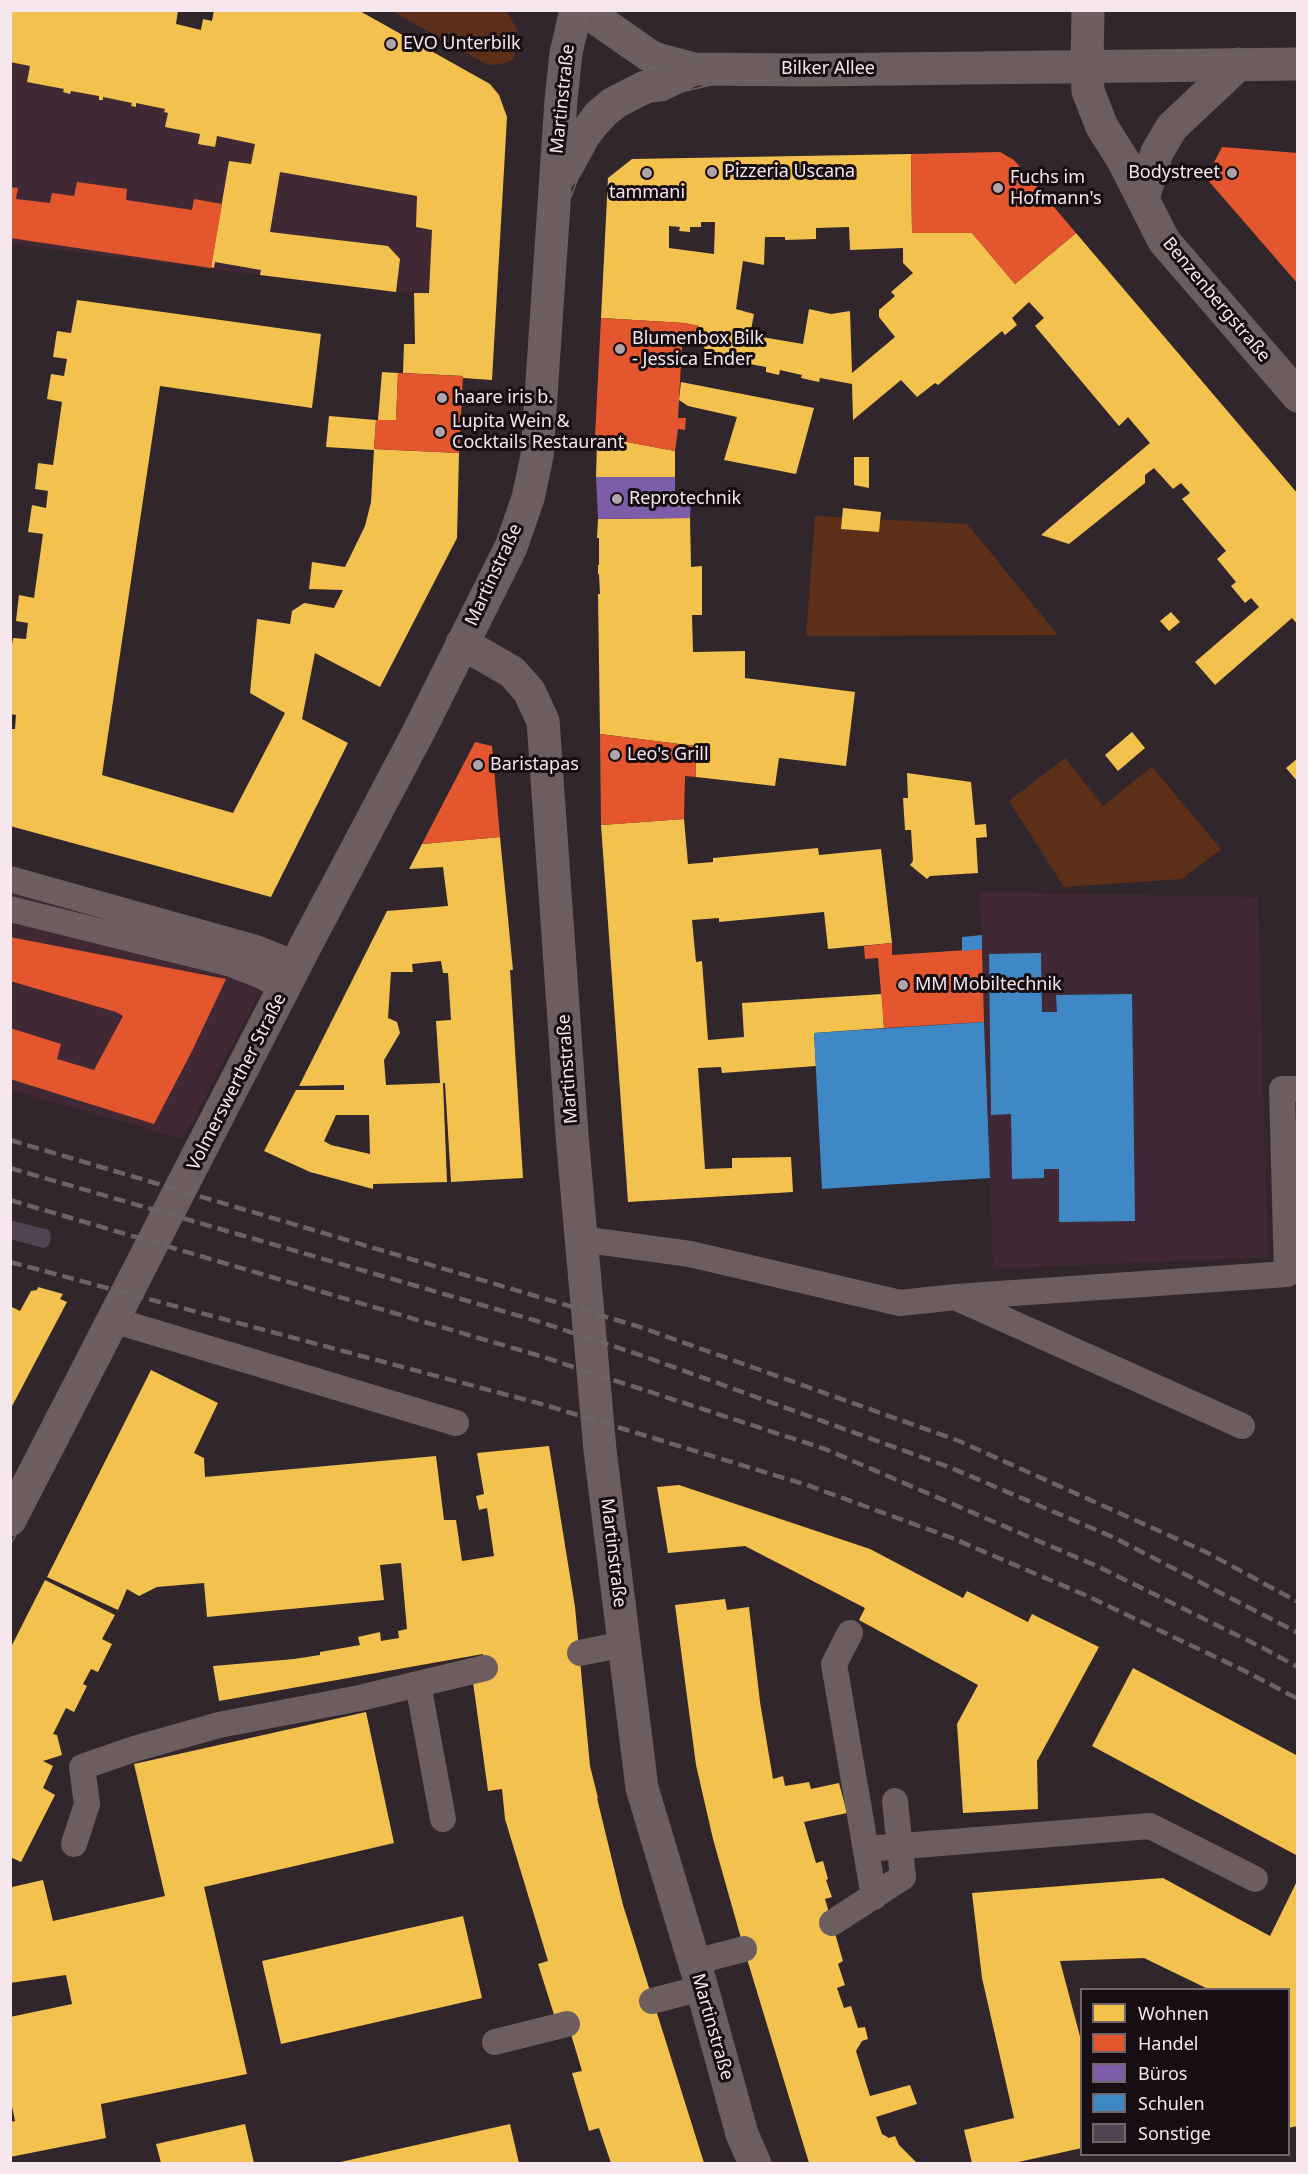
<!DOCTYPE html>
<meta charset="utf-8">
<style>
body{margin:0}
#map{position:relative;width:1308px;height:2174px;overflow:hidden;background:#31262b;font-family:"Noto Sans",sans-serif}
canvas{display:block}
.frame{position:absolute;inset:0;border:12px solid #f5e7ed;pointer-events:none}
.legend{position:absolute;left:1080px;top:1988px;width:210px;height:168px;box-sizing:border-box;background:#170e13;border:2px solid #70656a;margin:0;padding:8px 10px;list-style:none;font-size:18px;color:#f5e7ed}
.legend li{display:flex;align-items:center;gap:12px;height:30px}
.legend b{width:30px;border:2px solid #70656a}
</style>
<div id="map">
<canvas width="1308" height="2174"></canvas>
<div class="frame"></div>
<ul class="legend">
<li><b style="height:16px;background:#f2c14e"></b>Wohnen</li>
<li><b style="height:16px;background:#e4572e"></b>Handel</li>
<li><b style="height:16px;background:#7b5ea7"></b>Büros</li>
<li><b style="height:16px;background:#3f88c5"></b>Schulen</li>
<li><b style="height:16px;background:#524353"></b>Sonstige</li>
</ul>
</div>
<script>
const context = document.querySelector('canvas').getContext('2d');
context.lineJoin = 'round';
function fill(path, color) { context.fillStyle = color; context.fill(path, 'evenodd'); }
const toPath = rows => new Path2D(rows.map(r => 'M' + r).join(''));
function strokePath(path, color, width, dash) { context.strokeStyle = color; context.lineWidth = width; context.lineCap = dash ? 'butt' : 'round'; context.setLineDash(dash || []); context.stroke(path); }
function drawText(font, color, halo, rows, align = 'center') {
  context.font = font + ' "Noto Sans",sans-serif'; context.lineWidth = 6; context.setLineDash([]); context.textBaseline = 'middle'; context.strokeStyle = halo; context.fillStyle = color; for (const [text, x, y, turn = 0] of rows) {
    context.save(); context.translate(x, y); context.rotate((+turn || 0) * Math.PI / 180); context.textAlign = isNaN(turn) ? turn : align; if (halo) context.strokeText(text, 0, 0); context.fillText(text, 0, 0); context.restore();
  }
}
const built = toPath([
 [11,11,176,24,236,36,436,154,429,293,396,292,11,244],
 [10,888,273,967,183,1139,11,1090],
 [980,892,1258,897,1268,1257,993,1269]
]);
const green = toPath([
 [392,11,504,11,509,15,517,30,514,59,506,63,488,65],
 [815,516,967,524,1058,635,806,636],
 [1065,758,1103,806,1152,767,1221,849,1182,879,1064,887,1009,801]
]);
const homes = toPath([
 [10,10,103,10,113,12,113,10,178,10,176,24,201,30,203,19,212,21,214,10,358,10,490,84,499,95,507,117,492,380,463,378,463,376,403,373,404,344,415,344,414,293,429,293,432,230,416,227,417,196,280,172,270,232,388,246,400,259,396,292,260,275,261,270,215,262,214,268,211,267,229,161,251,164,255,144,217,136,215,147,198,144,200,134,165,127,168,113,164,112,165,109,136,103,136,107,131,106,132,103,103,97,103,100,99,100,99,96,71,91,70,94,63,92,64,89,27,82,30,66,10,62],
 [911,154,912,233,972,233,1015,284,1076,233,1298,494,1298,625,1292,618,1215,685,1195,662,1259,607,1251,598,1245,603,1231,586,1236,582,1217,559,1226,551,1182,499,1190,493,1181,483,1173,489,1154,468,1145,475,1145,483,1069,544,1041,535,1150,443,1128,417,1119,426,1035,326,1044,318,1029,302,1012,318,1017,325,1005,335,1002,331,938,385,935,383,917,397,901,380,853,420,852,384,820,378,819,382,801,378,802,375,780,370,779,375,766,372,766,367,711,357,697,338,699,326,684,323,601,318,608,178,632,159],
 [701,222,715,222,714,254,669,248,669,226,680,227,679,231,690,232,690,227,701,227],
 [849,227,850,250,903,248,903,263,913,273,891,292,895,296,879,310,879,317,895,337,852,373,850,311,831,314,809,309,803,344,750,335,754,314,736,309,743,261,764,265,765,237,785,237,785,240,816,239,816,228],
 [77,300,321,334,312,408,160,386,102,775,233,813,285,713,250,693,257,619,290,624,292,611,304,603,334,608,343,590,309,589,312,562,345,567,365,526,371,502,374,450,326,447,329,416,376,420,374,449,459,453,457,538,380,687,315,653,302,719,348,743,271,897,10,826,10,729,15,729,16,715,10,714,10,658,13,638,26,639,28,623,16,621,19,595,34,598,43,534,28,532,32,505,46,508,48,491,35,489,38,463,53,465,62,402,47,399,51,374,64,376,67,359,53,357,57,331,71,333],
 [382,372,398,373,396,420,378,420],
 [681,382,814,408,796,474,724,460,737,417,688,406,679,400],
 [595,436,675,451,675,477,596,477,597,444],
 [854,457,869,457,869,488,854,485],
 [843,508,881,512,879,532,841,529],
 [690,518,691,567,702,566,702,615,692,615,693,652,745,651,745,678,855,692,846,766,779,758,775,786,696,777,695,746,600,734,598,594,600,594,599,574,598,574,598,565,599,565,599,538,597,538,598,519],
 [1171,612,1180,622,1169,631,1160,621],
 [1132,732,1145,748,1118,771,1105,755],
 [1298,758,1298,782,1286,768],
 [907,773,971,782,975,825,986,824,987,837,976,838,978,873,930,876,927,879,910,865,913,861,911,830,905,830,903,798,908,798],
 [684,819,688,864,713,862,713,858,818,848,819,855,881,849,892,943,828,949,824,912,719,922,719,918,692,920,696,962,702,961,708,1040,744,1037,742,1003,882,994,884,1028,814,1033,816,1066,722,1073,721,1067,698,1068,705,1169,732,1168,732,1158,791,1157,793,1192,628,1202,601,825],
 [500,837,513,970,510,970,523,1178,451,1182,445,1083,443,1083,447,1182,373,1184,373,1189,310,1172,264,1151,296,1090,344,1090,344,1085,299,1086,387,911,448,906,443,867,409,869,422,844],
 [441,961,443,973,448,973,451,1020,436,1021,440,1083,386,1085,384,1060,400,1033,397,1022,388,1018,391,972,413,972,412,964],
 [336,1115,369,1115,370,1154,331,1145,324,1141],
 [38,1287,63,1294,60,1299,67,1302,10,1410,10,1306,20,1311,31,1291,37,1290],
 [151,1370,218,1403,194,1453,204,1458,205,1477,436,1456,444,1520,456,1520,462,1561,494,1556,487,1508,479,1510,476,1496,484,1494,477,1453,549,1446,575,1607,590,1766,598,1798,597,1798,623,1905,704,2163,611,2163,599,2128,589,2131,572,2073,582,2071,567,2021,557,2024,538,1964,548,1961,505,1819,502,1789,488,1791,473,1682,487,1680,483,1654,219,1701,213,1666,294,1659,320,1655,320,1652,360,1645,358,1637,380,1632,381,1641,399,1638,398,1631,407,1629,401,1563,380,1565,384,1600,207,1617,204,1583,157,1587,139,1596,127,1589,118,1610,47,1577],
 [679,1485,870,1549,963,1598,967,1591,1028,1622,1032,1614,1099,1647,1037,1761,1038,1809,963,1813,957,1724,978,1685,859,1620,865,1608,745,1546,668,1553,657,1487],
 [45,1580,115,1615,102,1639,112,1644,98,1672,91,1669,83,1684,87,1686,74,1712,66,1708,53,1734,57,1735,62,1755,43,1761,53,1766,43,1788,55,1795,21,1862,10,1857,10,1649],
 [725,1599,727,1610,749,1607,760,1702,773,1779,783,1776,785,1786,809,1782,811,1789,839,1783,847,1813,804,1822,816,1863,823,1861,828,1879,826,1880,832,1897,825,1899,843,1961,838,1964,845,1985,837,1988,844,2008,851,2006,858,2028,865,2027,868,2039,862,2041,856,2051,870,2096,910,2085,917,2104,876,2117,882,2134,889,2138,895,2136,899,2145,917,2163,809,2163,744,1949,713,1839,696,1765,675,1605],
 [1133,1668,1298,1756,1298,1856,1092,1746],
 [366,1712,394,1843,204,1887,247,2074,101,2104,106,2138,10,2157,10,2122,15,2121,10,2097,10,2017,72,2004,66,1975,10,1983,10,1891,12,1887,43,1880,53,1921,165,1896,134,1764],
 [1163,1878,1270,1936,1298,1879,1298,2126,1288,2128,1288,1989,1208,1989,1144,1958,1060,1961,1082,2044,1082,2148,1014,2163,972,2163,964,2130,1014,2118,982,1978,972,1893],
 [463,1916,482,1998,281,2044,262,1961],
 [245,2124,254,2163,161,2163,156,2144],
 [510,2124,519,2163,336,2163]
]);
const shops = toPath([
 [1222,147,1298,153,1298,284,1206,178],
 [1000,152,1014,160,1076,233,1015,284,972,233,912,233,911,154],
 [77,182,127,189,126,200,192,210,194,199,222,204,211,268,10,238,10,187,18,188,16,199,50,203,52,193,74,196],
 [601,318,684,323,699,326,697,338,682,345,678,418,686,418,685,430,678,429,675,451,595,436],
 [398,373,463,376,459,453,374,449,376,420,396,420],
 [600,734,695,746,696,777,685,776,684,819,601,825],
 [475,742,492,746,500,837,422,844],
 [10,937,226,979,192,1051,154,1124,10,1079,10,1028,61,1044,57,1059,94,1070,123,1016,116,1012,10,981],
 [892,943,892,955,982,949,984,1022,884,1028,878,958,865,959,864,946]
]);
const offices = toPath([
 [596,477,675,477,675,499,691,499,690,518,598,519]
]);
const schools = toPath([
 [982,935,982,949,962,951,962,937],
 [1041,953,1042,1012,1057,1012,1056,995,1132,994,1135,1221,1059,1222,1059,1169,1044,1169,1044,1178,1012,1179,1011,1114,991,1115,989,954],
 [984,1022,990,1178,822,1189,814,1033]
]);
const building = toPath([
 [10,1220,49,1230,51,1237,49,1245,44,1248,10,1239]
]);
const service = toPath([
 [10,879,256,948,297,964],
 [10,909,231,964,264,977,284,989],
 [581,1239,690,1254,900,1303,956,1297,1287,1274,1282,1089,1298,1089],
 [959,1299,1242,1426],
 [113,1320,456,1423],
 [850,1633,834,1664,874,1897],
 [580,1653,624,1644],
 [418,1684,443,1819],
 [74,1844,87,1804,82,1767,134,1749,219,1725,360,1698,485,1668],
 [866,1849,1150,1826,1255,1879],
 [832,1923,903,1877,895,1801],
 [694,1962,744,1949],
 [652,2001,702,1988],
 [495,2042,567,2024]
]);
const minor = toPath([
 [1087,66,1088,91,1102,127,1123,160,1164,241,1298,396],
 [1143,199,1157,152,1172,127,1239,64]
]);
const tertiary = toPath([
 [584,10,650,56,660,60,694,69,809,70,1298,64],
 [1087,66,1088,10],
 [557,179,567,167,583,137,598,116,612,104,645,87,660,85,694,69],
 [462,643,512,672,529,691,543,721,572,1135,600,1450,642,1788,702,1988,742,2134,755,2164],
 [10,1520,308,941,419,731,511,547,528,498,537,456,561,100,566,53,576,10]
]);
const tram = toPath([
 [571,10,602,38,636,61,667,74,704,81,1298,75],
 [606,10,637,34,665,48,694,56,727,59,780,60,1298,54],
 [551,172,557,153,570,130,583,113,611,88,640,73,655,67,673,64,699,62],
 [571,197,584,162,593,147,615,123,629,112,660,97,711,85],
 [10,1497,284,959,398,746,502,538,512,515,525,466,529,443,551,95,558,47,567,10],
 [10,1546,471,648,531,523,539,496,548,450,572,107,579,51,587,10]
]);
const rail = toPath([
 [10,1140,640,1327,959,1441,1206,1552,1298,1602],
 [10,1168,537,1321,643,1356,949,1467,1115,1538,1298,1633],
 [10,1200,540,1356,825,1449,1099,1567,1261,1647,1298,1667],
 [10,1262,545,1405,807,1485,952,1538,1085,1595,1245,1671,1298,1699]
]);
const markers = [
 [391,44,6,"#b0a3a9"],
 [712,172,6,"#b0a3a9"],
 [647,173,6,"#b0a3a9"],
 [1232,173,6,"#b0a3a9"],
 [998,188,6,"#b0a3a9"],
 [620,349,6,"#b0a3a9"],
 [442,398,6,"#b0a3a9"],
 [440,432,6,"#b0a3a9"],
 [617,499,6,"#b0a3a9"],
 [615,755,6,"#b0a3a9"],
 [478,765,6,"#b0a3a9"],
 [903,985,6,"#b0a3a9"]
];
const poiNames = [
 ["EVO Unterbilk",403,44],
 ["Pizzeria Uscana",724,172],
 ["Bodystreet",1220,173,"right"],
 ["Fuchs im",1010,178],
 ["Hofmann's",1010,199],
 ["tammani",647,193,"center"],
 ["Blumenbox Bilk",632,339],
 ["- Jessica Ender",632,360],
 ["haare iris b.",454,398],
 ["Lupita Wein &",452,422],
 ["Cocktails Restaurant",452,443],
 ["Reprotechnik",629,499],
 ["Leo's Grill",627,755],
 ["Baristapas",490,765],
 ["MM Mobiltechnik",915,985]
];
const streetNames = [
 ["Bilker Allee",828,69],
 ["Martinstraße",563,99,-84],
 ["Benzenbergstraße",1216,300,50],
 ["Martinstraße",494,575,-65],
 ["Martinstraße",568,1069,-94],
 ["Volmerswerther Straße",237,1082,-63],
 ["Martinstraße",613,1553,83],
 ["Martinstraße",712,2027,74]
];
fill(built, '#402834');
fill(green, '#5c3018');
fill(homes, '#f2c14e');
fill(shops, '#e4572e');
fill(offices, '#7b5ea7');
fill(schools, '#3f88c5');
fill(building, '#524353');
strokePath(service, '#6c5e5f', 26);
strokePath(minor, '#6c5e5f', 33);
strokePath(tertiary, '#6c5e5f', 33);
strokePath(tram, '#6d6264', 1.5);
strokePath(rail, '#6d6264', 4.5, [12, 6]);
for (const [x, y, r, color] of markers) { const dot = new Path2D(); dot.arc(x, y, r, 0, 2 * Math.PI); context.fillStyle = color; context.fill(dot); strokePath(dot, '#170e13', 2); }
drawText('18px', '#f5e7ed', '#170e13', poiNames, 'left');
drawText('18px', '#f5e7ed', '#170e13', streetNames);
</script>
